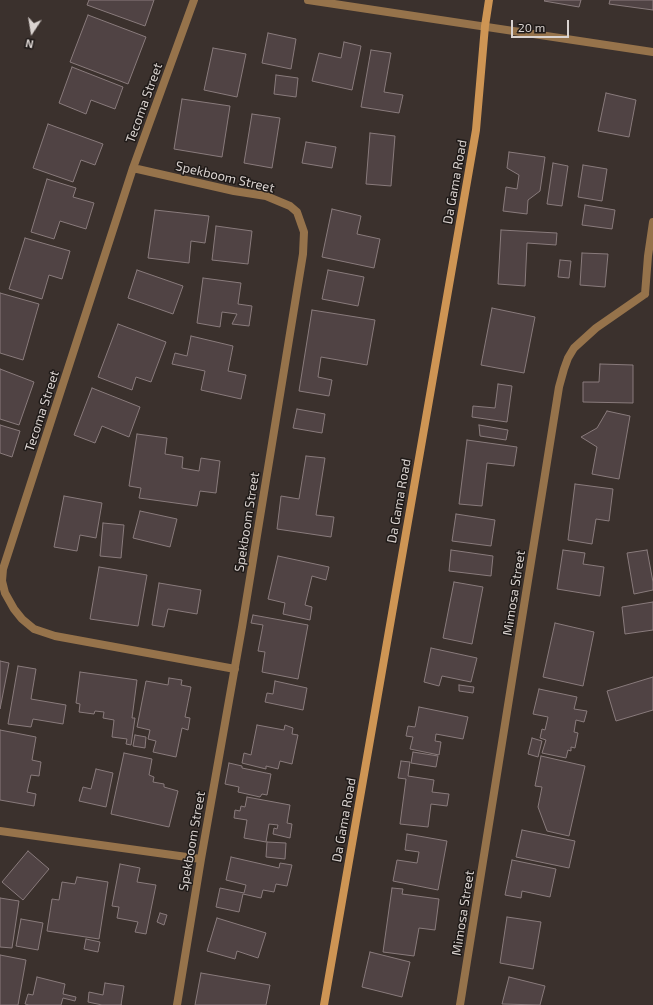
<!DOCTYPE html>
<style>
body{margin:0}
#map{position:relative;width:653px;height:1005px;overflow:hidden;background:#3b312d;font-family:"Exo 2",sans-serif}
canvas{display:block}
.north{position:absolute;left:12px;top:12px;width:40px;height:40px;-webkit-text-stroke:3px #1f1a18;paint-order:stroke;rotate:192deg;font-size:11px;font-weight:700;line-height:16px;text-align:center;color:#dad3d0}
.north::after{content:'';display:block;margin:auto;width:14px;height:18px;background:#dad3d0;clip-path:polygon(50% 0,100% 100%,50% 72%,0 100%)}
.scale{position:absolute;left:511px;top:20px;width:58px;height:18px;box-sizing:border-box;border:2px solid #dad3d0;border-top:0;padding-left:5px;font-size:12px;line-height:14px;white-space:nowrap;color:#dad3d0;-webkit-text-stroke:3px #1f1a18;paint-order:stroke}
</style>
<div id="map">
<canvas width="653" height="1005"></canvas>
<div class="north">N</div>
<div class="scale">20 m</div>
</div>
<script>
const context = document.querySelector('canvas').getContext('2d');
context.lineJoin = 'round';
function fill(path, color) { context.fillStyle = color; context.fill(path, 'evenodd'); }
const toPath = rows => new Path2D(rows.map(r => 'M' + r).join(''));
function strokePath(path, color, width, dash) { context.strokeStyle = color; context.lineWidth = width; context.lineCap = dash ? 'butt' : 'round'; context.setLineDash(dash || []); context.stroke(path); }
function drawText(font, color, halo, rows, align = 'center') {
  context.font = font + ' "Exo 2",sans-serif'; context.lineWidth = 3; context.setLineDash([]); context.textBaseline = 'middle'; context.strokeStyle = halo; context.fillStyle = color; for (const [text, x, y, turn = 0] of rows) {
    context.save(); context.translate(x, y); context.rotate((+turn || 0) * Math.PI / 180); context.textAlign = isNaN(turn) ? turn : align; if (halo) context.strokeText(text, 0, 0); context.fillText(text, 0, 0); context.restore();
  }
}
const building = toPath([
 [89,0,154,0,145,26,87,5,89,0],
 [545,0,581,0,579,7,544,1,545,0],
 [610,0,653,0,653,10,609,4,610,0],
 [88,15,146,37,128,84,70,62,88,15],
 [268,33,296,39,291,69,262,63,268,33],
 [344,42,361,46,352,90,312,81,319,53,341,58,344,42],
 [213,48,246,54,237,97,204,90,213,48],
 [371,50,391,53,384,92,403,95,399,113,361,107,371,50],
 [72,67,123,87,115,109,91,100,86,114,59,103,72,67],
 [276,75,298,78,296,97,274,94,276,75],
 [606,93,636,100,629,137,598,131,606,93],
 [182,99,230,106,222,157,174,149,182,99],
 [252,114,280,118,272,168,244,163,252,114],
 [48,124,103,144,95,165,81,160,73,182,33,168,48,124],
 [370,133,395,136,391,186,366,184,370,133],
 [306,142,336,147,332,168,302,163,306,142],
 [509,152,545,157,540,191,528,200,527,214,503,211,506,187,517,189,519,175,507,168,509,152],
 [553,163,568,166,562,206,547,204,553,163],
 [583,165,607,169,602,201,578,197,583,165],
 [47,179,76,188,73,197,94,203,86,229,60,221,54,239,31,232,47,179],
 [585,205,615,210,612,229,582,225,585,205],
 [332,209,361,216,357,234,380,239,374,268,322,257,332,209],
 [155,210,209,216,205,243,191,241,189,263,148,258,155,210],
 [216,226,252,231,248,264,212,260,216,226],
 [501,230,557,233,556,245,527,243,525,286,498,284,501,230],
 [25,238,70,251,62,279,49,275,42,299,9,289,25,238],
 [582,253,608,254,605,287,580,285,582,253],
 [560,260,571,261,569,278,558,277,560,260],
 [137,270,183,286,173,314,128,298,137,270],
 [328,270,364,277,358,306,322,299,328,270],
 [203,278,241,283,238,304,252,306,249,326,232,324,237,314,222,312,220,327,197,323,203,278],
 [0,293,39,304,23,360,0,353,0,293],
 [492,308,535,317,524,373,481,365,492,308],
 [312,310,375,320,367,365,321,357,318,377,332,380,329,396,299,391,312,310],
 [118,324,166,342,151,382,136,377,132,390,98,377,118,324],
 [191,336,233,346,228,371,246,375,241,399,201,390,205,371,172,364,175,353,187,356,191,336],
 [600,364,633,365,633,403,583,402,583,382,599,382,600,364],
 [0,369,34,382,19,425,0,419,0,369],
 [498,384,512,386,507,422,472,417,473,406,495,408,498,384],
 [92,388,140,407,129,437,102,426,95,443,74,435,92,388],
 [297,409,325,414,322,433,293,428,297,409],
 [607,411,630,416,619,479,592,474,597,447,581,437,597,428,607,411],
 [0,425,20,431,12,457,0,453,0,425],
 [479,425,508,430,506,440,480,436,479,425],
 [137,434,167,438,165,454,183,457,182,468,199,471,201,458,220,461,216,493,200,491,197,506,139,498,141,488,129,486,137,434],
 [467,440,517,447,514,466,487,463,482,506,459,504,467,440],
 [306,456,325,458,316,515,334,517,331,537,277,529,281,496,299,499,306,456],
 [575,484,613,489,609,521,596,519,592,544,568,540,575,484],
 [64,496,102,503,96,538,80,535,77,551,54,547,64,496],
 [140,511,177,519,170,547,133,538,140,511],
 [456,514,495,520,491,546,452,541,456,514],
 [103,523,124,525,121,558,100,556,103,523],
 [451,550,493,556,491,576,449,571,451,550],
 [563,550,585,553,583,564,604,567,600,596,557,589,563,550],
 [647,550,653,582,653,590,634,594,627,553,647,550],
 [278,556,329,567,326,580,312,576,305,605,312,607,310,620,283,614,285,603,268,599,278,556],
 [99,567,147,575,138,626,90,619,99,567],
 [454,582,483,587,472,644,443,638,454,582],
 [159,583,201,590,197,614,168,609,164,627,152,625,159,583],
 [653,602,653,630,625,634,622,607,653,602],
 [253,615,308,625,298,679,262,672,265,652,258,651,263,625,251,623,253,615],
 [555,623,594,632,583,686,543,677,555,623],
 [431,648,477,658,471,682,442,676,439,686,424,682,431,648],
 [0,661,9,663,0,709,0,661],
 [18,666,36,669,31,699,66,705,63,724,33,719,31,727,8,724,18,666],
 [80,672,137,680,132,718,135,718,131,745,126,744,127,739,112,737,114,720,103,718,104,712,95,711,94,714,79,712,80,704,76,703,80,672],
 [653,677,653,710,616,721,607,691,653,677],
 [169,678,182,680,181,685,191,687,185,717,190,718,188,730,182,728,176,757,153,752,156,741,148,739,150,730,137,727,146,681,168,685,169,678],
 [275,681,307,688,303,710,265,702,267,693,273,694,275,681],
 [459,685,474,687,473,693,459,691,459,685],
 [539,689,577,697,574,709,587,711,584,722,576,720,574,732,578,733,575,748,571,747,571,751,568,750,566,758,542,753,546,740,540,738,542,729,545,730,548,717,533,714,539,689],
 [419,707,468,717,463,739,436,734,435,741,441,742,439,755,410,749,413,737,406,736,408,726,415,727,419,707],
 [257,725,284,730,285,725,293,728,292,734,298,735,292,764,280,761,278,769,266,766,266,769,242,763,244,753,251,755,257,725],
 [0,730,36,737,32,760,41,762,39,776,31,775,27,792,36,794,34,806,0,800,0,730],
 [135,735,146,737,145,748,133,746,135,735],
 [532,738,542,741,538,757,528,754,532,738],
 [413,752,438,756,436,767,411,763,413,752],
 [124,753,152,759,149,775,154,777,153,782,164,784,164,787,178,791,169,827,111,814,124,753],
 [541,756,585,766,569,836,547,831,538,807,542,787,535,786,541,756],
 [401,761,410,762,408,776,434,780,432,792,449,794,447,806,431,804,428,827,400,824,406,779,398,778,401,761],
 [229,763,242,766,242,768,271,774,267,795,262,794,260,797,238,792,239,787,225,784,229,763],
 [96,769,113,773,106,807,79,801,83,787,91,789,96,769],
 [247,797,290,805,287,823,292,824,290,838,273,834,274,828,277,829,278,825,269,824,266,842,244,838,247,820,234,818,235,810,240,811,241,806,245,807,247,797],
 [522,830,575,841,569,868,516,857,522,830],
 [407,834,447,841,438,890,393,881,397,860,417,863,419,852,405,850,407,834],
 [267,842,286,843,285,859,266,857,267,842],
 [28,851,49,869,23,900,2,882,28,851],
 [231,857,279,868,280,863,292,865,287,886,276,884,274,892,263,890,261,898,243,894,239,912,216,907,220,888,244,893,246,885,226,880,231,857],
 [512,860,556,869,550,897,522,891,521,898,505,895,512,860],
 [120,864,140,868,137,882,156,885,146,934,135,932,138,922,117,918,119,907,112,906,120,864],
 [77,877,108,882,99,939,47,931,52,899,59,900,62,882,75,884,77,877],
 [392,888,403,889,402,894,439,899,435,930,419,928,414,956,383,952,392,888],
 [0,898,19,901,12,948,0,947,0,898],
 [160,913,167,915,164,925,157,922,160,913],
 [507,917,541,922,533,969,500,963,507,917],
 [217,918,266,933,258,958,237,951,235,959,207,951,217,918],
 [21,919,43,923,38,950,16,946,21,919],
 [86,939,100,942,98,952,84,949,86,939],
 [370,952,410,962,402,997,362,987,370,952],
 [0,955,26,960,18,1005,0,1005,0,955],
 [201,973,270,985,266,1005,195,1005,201,973],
 [37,977,65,984,63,994,76,997,75,1001,63,998,61,1005,29,1005,25,1004,28,994,33,995,37,977],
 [509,977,545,986,540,1005,502,1004,509,977],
 [105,983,124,986,121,1005,122,1005,102,1005,88,1002,89,992,103,995,105,983]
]);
const street = toPath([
 [194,0,133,168,3,569,2,581,5,593,14,609,22,619,34,629,55,636,235,669],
 [308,0,653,52],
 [133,168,234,191,266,196,290,206,297,212,304,232,303,254,242,627,201,859,177,1005],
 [645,294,648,256,653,222],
 [0,831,201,859],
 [460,1005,559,387,564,369,568,358,574,348,596,328,645,294]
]);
const secondary = toPath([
 [324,1005,476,130,485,26,489,0]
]);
const streetNames = [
 ["Tecoma Street",144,103,-70],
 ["Spekboom Street",225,177,13],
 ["Da Gama Road",455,182,-80],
 ["Tecoma Street",42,411,-72],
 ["Da Gama Road",399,501,-80],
 ["Spekboom Street",247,522,-81],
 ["Mimosa Street",514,593,-81],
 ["Da Gama Road",344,820,-80],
 ["Spekboom Street",192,841,-80],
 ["Mimosa Street",463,913,-81]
];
fill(building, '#504344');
strokePath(building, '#897b7c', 1);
strokePath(street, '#96734b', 8);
strokePath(secondary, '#ce9554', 8);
drawText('13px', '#dad3d0', '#1f1a18', streetNames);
</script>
